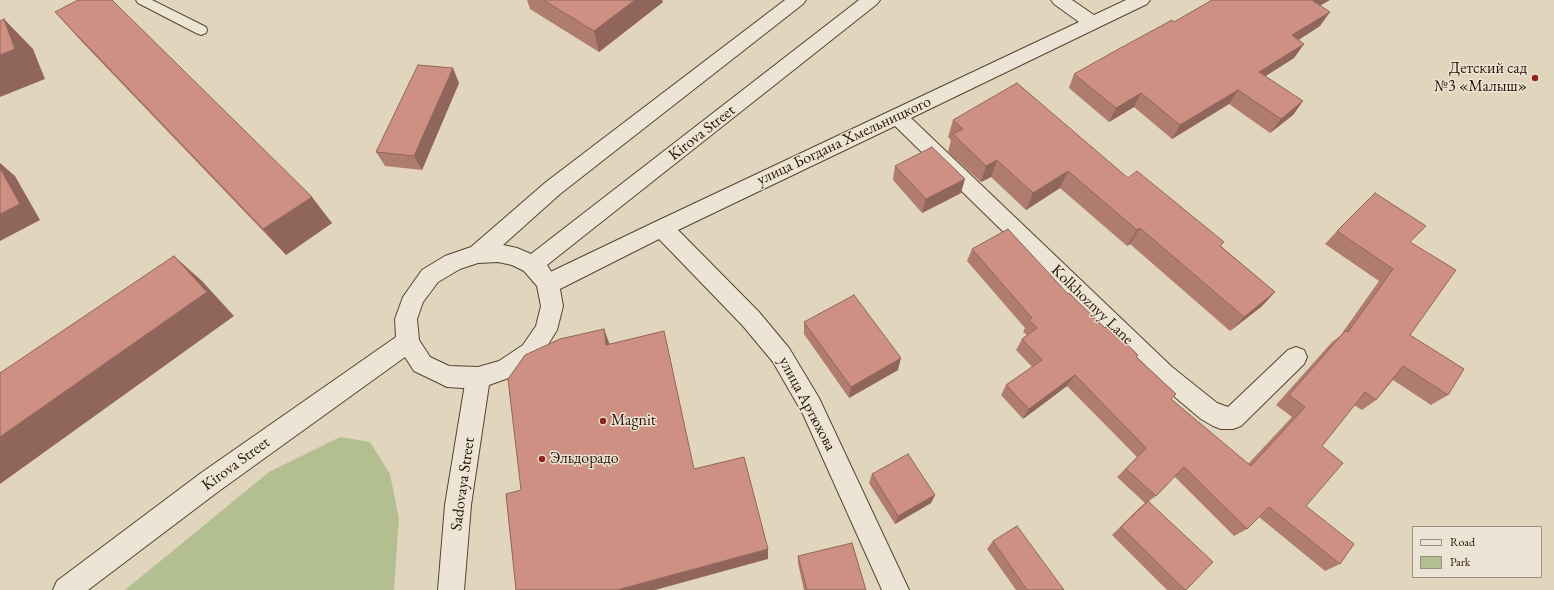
<!DOCTYPE html>
<meta charset="utf-8">
<style>
body{margin:0}
#map{position:relative;width:1554px;height:590px;overflow:hidden;background:#e1d6bd;font-family:"EB Garamond",serif}
canvas{display:block}
.legend{position:absolute;left:1412px;top:526px;width:130px;height:52px;box-sizing:border-box;background:#ece4d4;border:1px solid #9e9080;margin:0;padding:5px 7px;list-style:none;font-size:12px;color:#291202}
.legend li{display:flex;align-items:center;gap:8px;height:20px}
.legend b{width:20px;border:1px solid #9e9080}
</style>
<div id="map">
<canvas width="1554" height="590"></canvas>
<ul class="legend">
<li><b style="height:5px;background:#ece4d4"></b>Road</li>
<li><b style="height:11px;background:#b3be91"></b>Park</li>
</ul>
</div>
<script>
const context = document.querySelector('canvas').getContext('2d');
context.lineJoin = 'round';
function fill(path, color) { context.fillStyle = color; context.fill(path, 'evenodd'); }
const toPath = rows => new Path2D(rows.map(r => 'M' + r).join(''));
function strokePath(path, color, width, dash) { context.strokeStyle = color; context.lineWidth = width; context.lineCap = dash ? 'butt' : 'round'; context.setLineDash(dash || []); context.stroke(path); }
function drawText(font, color, halo, rows, align = 'center') {
  context.font = font + ' "EB Garamond",serif'; context.lineWidth = 3; context.setLineDash([]); context.textBaseline = 'middle'; context.strokeStyle = halo; context.fillStyle = color; for (const [text, x, y, turn = 0] of rows) {
    context.save(); context.translate(x, y); context.rotate((+turn || 0) * Math.PI / 180); context.textAlign = isNaN(turn) ? turn : align; if (halo) context.strokeText(text, 0, 0); context.fillText(text, 0, 0); context.restore();
  }
}
const green = toPath([
 [340,437,370,442,390,474,399,519,394,590,125,590,269,472]
]);
const service = toPath([
 [136,0,152,0,206,27,207,30,206,33,201,35,196,33,138,3,136,0]
]);
const minor = toPath([
 [1051,0,1072,0,1094,15,1126,0,1150,0,1147,4,911,118,1172,367,1217,403,1228,407,1288,350,1296,347,1304,350,1307,357,1304,364,1241,426,1233,429,1221,429,1213,426,1201,419,1156,381,895,126,678,230,759,312,789,348,819,398,909,590,882,590,803,414,773,362,743,326,659,239,556,291,548,293,540,291,537,284,540,277,655,222,1079,22,1054,4,1051,0],
 [478,367,486,371,490,378,471,505,464,590,438,590,445,505,466,378,470,371,478,367]
]);
const tertiary = toPath([
 [785,0,806,0,803,4,560,194,503,245,517,248,531,254,859,0,880,0,877,4,547,265,559,284,563,306,557,330,539,359,514,376,478,389,447,387,439,383,414,371,405,357,219,491,88,590,53,590,57,581,201,473,396,337,395,319,403,297,422,270,445,256,471,247,546,182,785,0],
 [498,262,512,265,524,271,537,286,541,306,536,326,523,345,499,361,478,367,449,366,430,357,419,340,417,319,423,302,438,282,460,269,478,263,498,262]
]);
const wall = toPath([
 [527,0,662,0,663,2,599,52,530,9],
 [1321,5,1320,26,1298,40,1304,44,1294,58,1265,76,1303,101,1293,115,1270,133,1229,104,1172,139,1134,107,1109,122,1069,88,1074,74,1174,22],
 [55,12,332,223,286,255,82,42],
 [459,83,422,170,385,166,376,152],
 [953,120,1128,178,1221,246,1275,292,1261,307,1230,331,1130,244,1127,246,1060,188,1026,210,991,177,981,182,948,152,951,140,948,137],
 [895,166,961,193,922,213,893,180],
 [1337,231,1410,242,1410,335,1448,395,1431,405,1393,380,1376,400,1362,410,1354,405,1322,446,1306,506,1340,564,1325,571,1259,517,1247,529,1234,536,1174,476,1156,496,1149,501,1186,590,1167,590,1112,535,1138,509,1145,503,1117,477,1137,457,1067,386,1023,419,1001,395,1006,385,1032,367,1016,350,1022,339,1027,335,1023,332,1025,328,967,261,972,249,1068,294,1105,328,1138,355,1137,357,1176,394,1171,399,1248,464,1292,417,1276,405,1332,342,1340,336,1379,281,1325,244],
 [804,322,898,370,849,398,804,334],
 [872,474,935,495,931,503,895,524,869,483],
 [993,541,1064,590,1016,590,987,549],
 [798,556,866,590,804,590,798,563]
]);
const shadedWall = toPath([
 [635,0,662,0,663,2,599,52,594,31],
 [1314,0,1330,0,1304,15,1313,1],
 [1330,12,1320,26,1283,50,1292,35],
 [4,19,33,49,45,79,0,97,0,55],
 [1304,44,1294,58,1250,86,1259,72],
 [453,68,459,83,422,170,414,156],
 [1238,90,1229,104,1172,139,1180,125],
 [1141,93,1134,107,1109,122,1116,108],
 [1303,101,1293,115,1270,133,1281,119],
 [997,160,991,177,981,182,986,166],
 [0,163,15,176,40,220,0,241],
 [1068,171,1060,188,1026,210,1033,193],
 [965,179,961,193,922,213,926,199],
 [312,197,332,223,286,255,263,229],
 [1140,228,1130,244,1127,246,1137,230],
 [174,256,202,281,234,316,0,484,0,437],
 [1275,292,1261,307,1230,331,1244,317],
 [604,329,610,345,606,345],
 [901,358,898,370,849,398,851,387],
 [1075,375,1067,386,1023,419,1029,409],
 [935,495,931,503,895,524,898,516],
 [768,549,768,559,655,590,617,590]
]);
const building = toPath([
 [78,0,112,0,312,197,263,229,55,12,78,0],
 [543,0,635,0,594,31,543,0],
 [1212,0,1314,0,1313,1,1330,12,1292,35,1304,44,1259,72,1303,101,1281,119,1238,90,1180,125,1141,93,1116,108,1074,74,1115,51,1172,20,1174,22,1212,0],
 [4,19,15,49,0,55,0,21,4,19],
 [418,65,453,68,414,156,376,152,418,65],
 [1017,83,1128,178,1137,171,1224,242,1220,246,1275,292,1244,317,1140,228,1137,230,1068,171,1033,193,997,160,986,166,953,134,963,129,953,120,1017,83],
 [932,147,965,179,926,199,895,166,932,147],
 [0,168,20,204,0,214,0,168],
 [1375,193,1426,226,1410,242,1456,270,1410,335,1464,369,1448,395,1403,366,1376,400,1365,392,1322,446,1343,463,1306,506,1354,544,1340,564,1269,507,1247,529,1184,467,1156,496,1126,469,1146,448,1075,375,1029,409,1006,385,1042,360,1022,339,1037,328,1029,320,1032,318,972,249,1008,229,1068,294,1069,293,1105,328,1108,326,1138,355,1136,357,1176,394,1171,399,1251,466,1305,407,1289,395,1345,331,1348,332,1393,269,1337,231,1375,193],
 [174,256,207,292,0,437,0,373,174,256],
 [854,295,901,358,851,387,804,322,854,295],
 [604,329,606,345,664,331,694,469,744,457,768,549,617,590,516,590,506,494,521,490,508,379,525,355,560,339,604,329],
 [908,454,935,495,898,516,872,474,908,454],
 [1148,501,1213,562,1186,590,1185,590,1121,527,1148,501],
 [1017,526,1064,590,1027,590,993,541,1017,526],
 [852,543,866,590,807,590,798,556,852,543]
]);
const markers = [
 [1535,78,4,"#8f2418"],
 [603,421,4,"#8f2418"],
 [542,459,4,"#8f2418"]
];
const poiNames = [
 ["Детский сад",1527,69,"right"],
 ["№3 «Малыш»",1527,87,"right"],
 ["Magnit",611,421],
 ["Эльдорадо",550,459]
];
const streetNames = [
 ["Kirova Street",702,133,-38],
 ["улица Богдана Хмельницкого",844,141,-25],
 ["Kolkhoznyy Lane",1092,305,44],
 ["улица Артюхова",807,404,62],
 ["Kirova Street",236,464,-36],
 ["Sadovaya Street",463,484,-82]
];
fill(green, '#b3be91');
strokePath(service, '#574331', 2);
strokePath(minor, '#574331', 2);
strokePath(tertiary, '#574331', 2);
fill(service, '#ece4d4');
fill(minor, '#ece4d4');
fill(tertiary, '#ece4d4');
fill(wall, '#b17c70');
fill(shadedWall, '#90655b');
fill(building, '#ce9082');
strokePath(building, '#90655b', 1);
for (const [x, y, r, color] of markers) { const dot = new Path2D(); dot.arc(x, y, r, 0, 2 * Math.PI); context.fillStyle = color; context.fill(dot); strokePath(dot, '#ece4d4', 1.5); }
drawText('16px', '#291202', '#ece4d4', poiNames, 'left');
drawText('16px', '#291202', '#ece4d4', streetNames);
</script>
